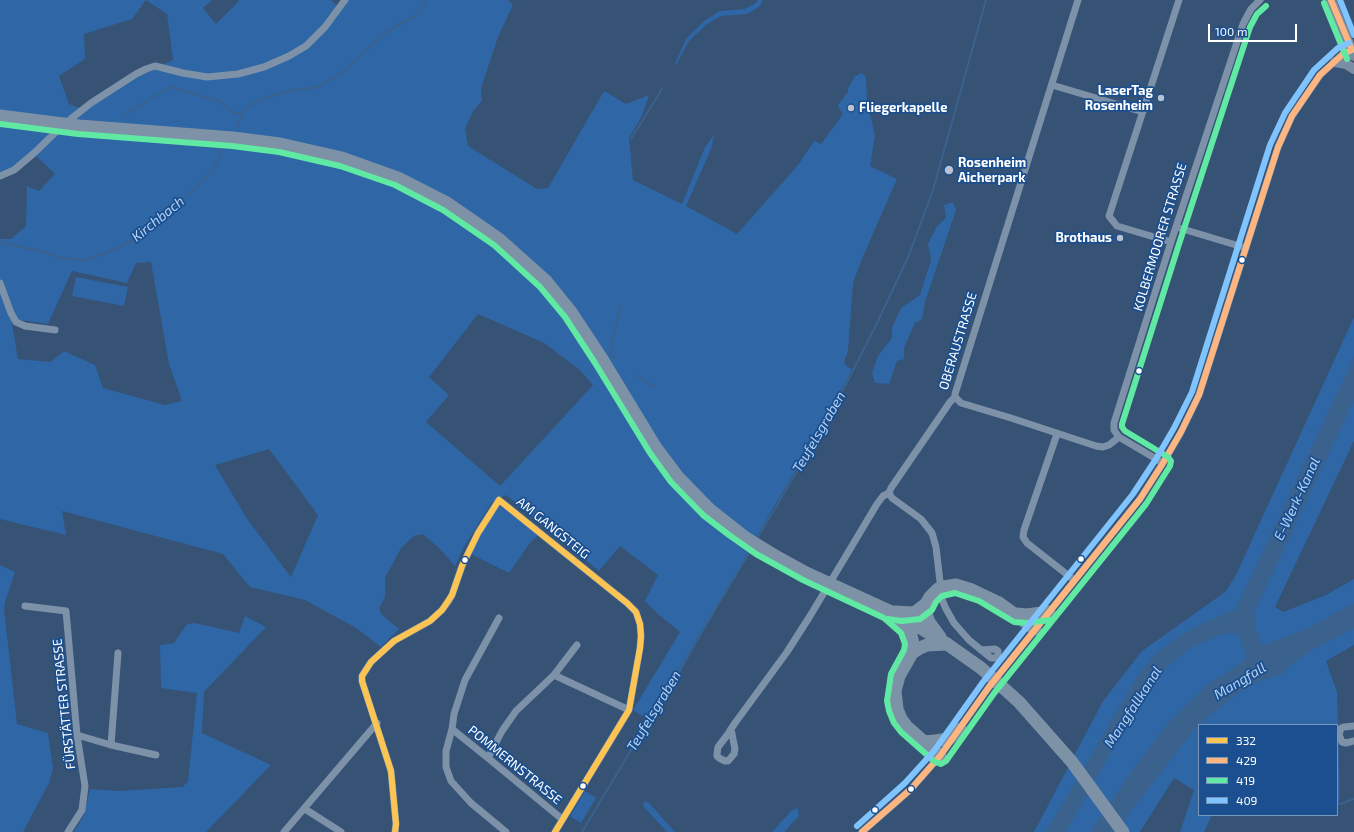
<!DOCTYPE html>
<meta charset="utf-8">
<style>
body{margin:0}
#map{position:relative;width:1354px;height:832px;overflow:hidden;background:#365274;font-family:"Exo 2",sans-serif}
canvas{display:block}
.legend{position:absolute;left:1198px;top:724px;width:140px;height:92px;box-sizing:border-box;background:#1b4f8f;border:1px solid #7695bc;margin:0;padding:5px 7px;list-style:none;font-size:12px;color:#fff}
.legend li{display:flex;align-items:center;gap:8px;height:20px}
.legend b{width:20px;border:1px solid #7695bc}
.scale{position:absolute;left:1208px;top:24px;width:89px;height:18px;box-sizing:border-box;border:2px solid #fff;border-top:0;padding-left:5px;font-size:12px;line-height:14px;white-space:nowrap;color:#fff;-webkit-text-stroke:3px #1b4f8f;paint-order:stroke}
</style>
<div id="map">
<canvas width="1354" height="832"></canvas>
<ul class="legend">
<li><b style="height:5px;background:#fcc553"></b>332</li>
<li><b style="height:5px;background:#ffb580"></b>429</li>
<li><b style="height:5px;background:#60e9a3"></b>419</li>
<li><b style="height:5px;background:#80c4ff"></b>409</li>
</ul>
<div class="scale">100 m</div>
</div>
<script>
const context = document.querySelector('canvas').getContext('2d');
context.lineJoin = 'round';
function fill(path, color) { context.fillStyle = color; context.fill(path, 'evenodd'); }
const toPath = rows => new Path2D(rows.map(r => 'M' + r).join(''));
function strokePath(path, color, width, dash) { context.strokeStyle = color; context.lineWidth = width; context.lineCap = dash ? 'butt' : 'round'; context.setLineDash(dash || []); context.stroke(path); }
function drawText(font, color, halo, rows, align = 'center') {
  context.font = font + ' "Exo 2",sans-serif'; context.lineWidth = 3.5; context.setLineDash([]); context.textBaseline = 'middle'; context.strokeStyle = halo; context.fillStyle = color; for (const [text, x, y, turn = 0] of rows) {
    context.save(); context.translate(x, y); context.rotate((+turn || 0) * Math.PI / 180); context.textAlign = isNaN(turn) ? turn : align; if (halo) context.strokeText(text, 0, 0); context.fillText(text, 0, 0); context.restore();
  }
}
const green = toPath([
 [0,0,212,0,203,8,216,24,239,1,238,0,331,0,339,7,345,0,508,0,513,5,498,37,481,88,482,101,473,111,465,129,468,146,537,189,548,188,604,91,626,104,649,95,642,116,629,138,633,180,682,204,705,147,714,135,711,149,686,206,737,234,799,164,814,141,821,144,843,114,839,108,838,105,848,92,848,88,855,76,862,73,866,78,867,101,875,136,870,166,897,179,862,259,853,283,848,351,844,362,847,367,852,369,832,410,775,505,652,722,633,710,680,632,658,614,645,601,658,575,620,546,599,571,506,495,492,502,464,547,455,566,438,547,423,534,414,536,401,548,385,578,385,597,379,608,381,614,399,629,381,647,356,628,305,600,250,587,223,554,62,511,66,535,0,519,0,239,11,239,26,226,27,186,39,191,55,174,31,151,19,164,12,167,6,173,0,175],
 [146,0,167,14,173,60,157,67,79,108,69,104,59,76,85,59,84,34,132,19],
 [151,262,169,364,182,401,165,405,103,388,95,365,64,351,50,362,18,359,12,324,20,320,48,324,72,271,127,283,136,263],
 [478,314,544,343,580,370,593,385,500,486,426,422,449,395,429,377],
 [269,449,318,515,291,577,247,519,215,465],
 [758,0,763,0,759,7,747,14,721,16,707,24,689,41,676,65,675,64,686,39,704,21,720,11,745,9,756,3],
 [953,202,956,210,925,302,922,319,915,323,904,348,904,359,897,361,889,384,875,383,872,373,878,356,892,338,892,328,901,308,920,295,931,260,928,244,937,226,946,218,944,205],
 [76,277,128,287,124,306,72,296],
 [1354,317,1354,441,1275,607,1283,612,1326,595,1354,579,1354,645,1326,661,1337,692,1340,795,1338,807,1337,725,1199,725,1199,815,1212,815,1204,832,1180,832,1194,790,1174,778,1140,832,1034,832,1103,701,1142,651,1225,592,1235,577],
 [500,506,538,535,530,543,509,573,471,554,476,541,489,520],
 [0,565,15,572,5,602,4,609,17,724,48,733,53,769,49,783,23,832,0,832],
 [245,616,266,627,204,692,202,733,271,765,206,832,74,832,84,815,90,789,119,791,183,787,188,781,197,693,161,688,160,645,174,643,187,624,195,623,239,633],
 [585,791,596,798,581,823,570,816],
 [644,801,649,803,675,832,667,832,643,806],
 [798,808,799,816,784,832,772,832,792,810]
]);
const water = toPath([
 [1354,357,1354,400,1253,615,1255,616,1256,621,1254,621,1255,627,1262,645,1265,645,1310,627,1354,603,1354,628,1312,650,1289,666,1281,675,1261,680,1234,696,1198,725,1133,808,1116,832,1090,832,1134,768,1169,722,1207,685,1244,661,1246,654,1239,636,1235,633,1223,634,1192,647,1170,664,1148,691,1122,733,1066,832,1046,832,1140,672,1159,651,1180,636,1199,625,1236,609]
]);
const stream = toPath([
 [124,115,171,87,219,101,232,112,242,114],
 [238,126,242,113,248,106,268,97,294,90,318,87,343,72,389,30,415,16,427,0],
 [631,139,662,89],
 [0,242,39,251,60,258,84,260,104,254,135,239,196,187,215,166,224,146],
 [615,358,610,352,621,304],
 [637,376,654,387],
 [757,539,833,410,878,321,909,255,933,190,986,0],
 [1337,805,1354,799],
 [582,832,752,548]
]);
const street = toPath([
 [1052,85,1143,112],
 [72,118,91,103,136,74,146,69,155,66,183,73,207,77,238,74,264,67,289,56,306,46,325,27,345,0],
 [0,176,14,170,33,154,57,131],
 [1176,227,1246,248],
 [1171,242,1117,226,1109,216,1179,0],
 [0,283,11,313,16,322,25,326,55,330],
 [955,397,961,403,1011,418,1096,446,1103,447,1109,445,1119,437],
 [1057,434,1024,530,1023,537,1027,543,1074,580],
 [1163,463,1119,437,1114,430,1114,423,1171,242,1243,24,1251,9,1260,0],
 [25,606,66,611,77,735,85,786,82,810,68,832],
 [499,618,465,680,454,714,452,729,446,751,446,767,451,781,471,803,506,832],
 [981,650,995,649,998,651,998,655,996,658,991,658,969,640,954,623,945,607,942,599,936,547,932,533,921,519,892,498,889,493,891,488,950,402,955,397,955,394,1078,0],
 [554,675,577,645],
 [1354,726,1344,727,1341,728,1339,735,1342,742,1346,743,1354,741],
 [452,729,488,758,562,819],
 [731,729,735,749,734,754,728,761,725,761,719,758,717,756,717,754,718,747,728,734,731,729,735,723,787,652,810,616,877,504,883,496,889,493],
 [77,735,111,745,156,755],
 [111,745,118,653],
 [488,758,502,731,516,711,554,675,629,710],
 [305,809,341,832],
 [284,832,377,723],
 [395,832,396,824,391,771,362,681,362,676,371,662,394,641,430,621,442,610,448,602,452,595,462,566,478,533,499,500,627,603,636,612,640,624,641,636,640,648,629,710,555,832],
 [862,832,911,789,940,756,989,687,1140,499,1163,463,1181,432,1199,395,1278,147,1292,116,1320,75,1343,54,1354,49]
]);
const secondary = toPath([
 [1331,0,1354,56],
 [1335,62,1346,64,1354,69]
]);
const highway = toPath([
 [0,116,79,126,233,138,280,144,342,158,398,178,447,203,499,239,546,281,571,312,602,359,656,448,677,476,709,509],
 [999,603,1035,629],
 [926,604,926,614,929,622,940,637],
 [889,611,914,624,947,644],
 [895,612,912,613,917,611,926,604],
 [1016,614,1027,615,1049,612],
 [897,618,907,628,911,635,913,644,912,653],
 [923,742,935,741,949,739,960,729],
 [940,756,907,727,901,719,897,709,895,691,899,676,912,653,920,648,927,645,947,644]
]);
const streetBridge = toPath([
 [57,131,72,118]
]);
const highwayBridge = toPath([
 [709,509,746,538,777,557,806,573,889,611],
 [926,604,930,597,938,589,943,587,956,585,972,590,999,603],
 [947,644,981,668,1019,702,1072,762,1123,832]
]);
const bus1 = toPath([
 [499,500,627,603,636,612,640,624,641,636,640,648,629,710,555,832],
 [395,832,396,824,391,771,362,681,362,676,371,662,394,641,430,621,442,610,452,595,462,566,478,533,499,500]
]);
const bus2 = toPath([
 [1331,0,1352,50],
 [862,832,911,789,940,756,989,687,1140,499,1163,463,1181,432,1199,395,1278,147,1292,116,1320,75,1343,54,1352,50]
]);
const bus3 = toPath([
 [1324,3,1347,59],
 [0,124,78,134,232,146,279,152,340,166,395,185,443,210,494,245,540,287,565,317,595,363,650,453,671,482,703,515,729,535,756,554,803,580,884,618,901,633,905,644,904,650,891,674,887,701,889,711,894,723,901,732,935,762,941,764,946,761,995,692,1146,504,1170,466,1171,461,1168,457,1125,431,1122,427,1122,424,1179,244,1250,27,1257,14,1266,6],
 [888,619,902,621,920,619,932,610,936,602,942,596,955,593,979,601,1014,622,1027,623,1050,620]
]);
const bus4 = toPath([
 [1340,0,1354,35],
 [857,826,905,783,934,751,983,682,1133,494,1156,459,1174,428,1192,392,1270,145,1285,113,1314,70,1338,48,1349,43]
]);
const markers = [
 [1161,98,4,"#b9c2ce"],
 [851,108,4,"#b9c2ce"],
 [949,170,5,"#b9c2ce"],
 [1120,238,4,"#b9c2ce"],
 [1242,260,3.5,"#fff"],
 [1139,371,3.5,"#fff"],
 [1081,559,3.5,"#fff"],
 [465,560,3.5,"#fff"],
 [583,786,3.5,"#fff"],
 [911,789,3.5,"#fff"],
 [875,810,3.5,"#fff"]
];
const poiNames = [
 ["LaserTag",1153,91],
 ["Rosenheim",1153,106],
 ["Fliegerkapelle",859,108,"left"],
 ["Rosenheim",958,163,"left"],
 ["Aicherpark",958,178,"left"],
 ["Brothaus",1112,238]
];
const streetNames = [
 ["KOLBERMOORER STRASSE",1160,237,-73],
 ["OBERAUSTRASSE",958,341,-73],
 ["AM GANGSTEIG",553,528,39],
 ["FÜRSTÄTTER STRASSE",64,704,-96],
 ["POMMERNSTRASSE",515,765,39]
];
const waterNames = [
 ["Kirchbach",158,219,-39],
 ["Teufelsgraben",819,432,-60],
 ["E-Werk-Kanal",1297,499,-65],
 ["Mangfall",1240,681,-31],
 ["Mangfallkanal",1133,707,-57],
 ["Teufelsgraben",654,711,-59]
];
fill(green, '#2f66a5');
fill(water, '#3b618d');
strokePath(stream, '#3b618d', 2);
strokePath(street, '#7d92a8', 7);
strokePath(secondary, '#798da4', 10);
strokePath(highway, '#7e92a7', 13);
strokePath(streetBridge, '#7d92a8', 7);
strokePath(highwayBridge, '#7e92a7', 13);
strokePath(bus1, '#fcc553', 6);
strokePath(bus2, '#ffb580', 6);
strokePath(bus3, '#60e9a3', 6);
strokePath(bus4, '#80c4ff', 6);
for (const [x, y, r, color] of markers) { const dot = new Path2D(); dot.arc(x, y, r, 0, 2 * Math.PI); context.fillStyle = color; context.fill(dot); strokePath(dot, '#1b4f8f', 1.5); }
drawText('bold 13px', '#fff', '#1b4f8f', poiNames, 'right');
drawText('13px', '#fff', '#1b4f8f', streetNames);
drawText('italic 14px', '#b5d3f5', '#1b4f8f', waterNames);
</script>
